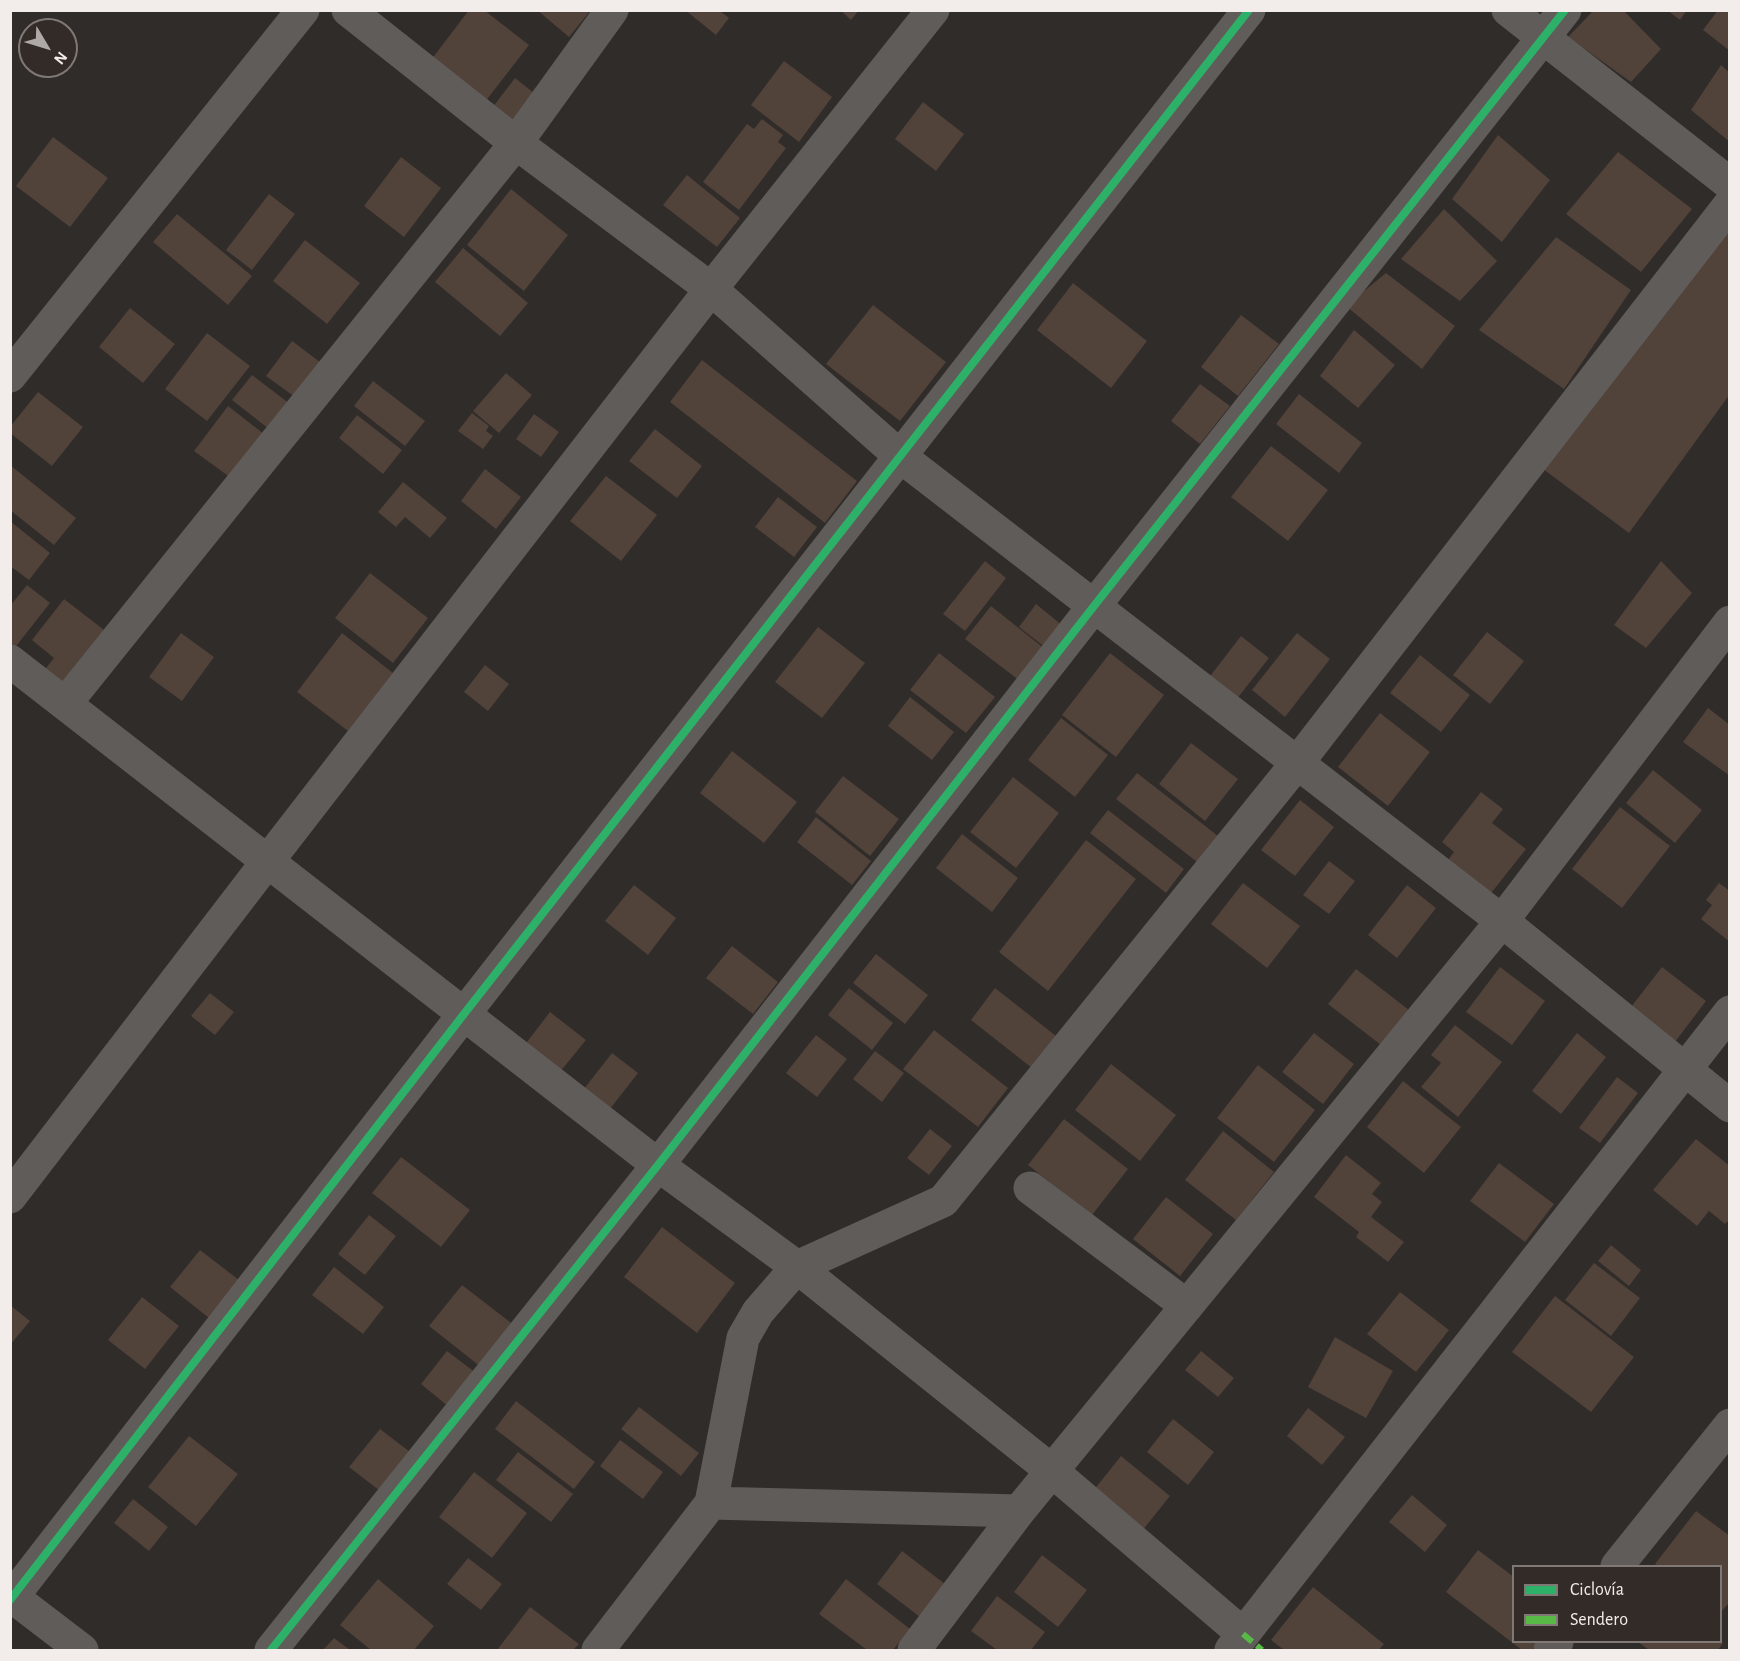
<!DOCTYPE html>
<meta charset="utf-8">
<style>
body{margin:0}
#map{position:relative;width:1740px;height:1661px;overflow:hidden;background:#302c2a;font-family:"Alegreya Sans",sans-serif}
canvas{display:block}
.frame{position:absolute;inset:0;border:12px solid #f2ecea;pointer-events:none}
.legend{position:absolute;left:1512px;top:1565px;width:210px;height:78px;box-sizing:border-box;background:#332b27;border:2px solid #7f7875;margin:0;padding:8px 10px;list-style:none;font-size:18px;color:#f2ecea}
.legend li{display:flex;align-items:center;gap:12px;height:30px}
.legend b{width:30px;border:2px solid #7f7875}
.north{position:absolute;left:18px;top:18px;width:60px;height:60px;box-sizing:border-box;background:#332b27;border:2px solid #7f7875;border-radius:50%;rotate:128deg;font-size:16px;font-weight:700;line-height:24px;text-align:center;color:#f2ecea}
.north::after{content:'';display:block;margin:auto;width:21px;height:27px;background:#aea9a7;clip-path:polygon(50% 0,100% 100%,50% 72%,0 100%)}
</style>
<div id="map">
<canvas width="1740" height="1661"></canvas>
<div class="frame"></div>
<ul class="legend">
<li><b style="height:8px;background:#2db169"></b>Ciclovía</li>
<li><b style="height:8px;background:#58b947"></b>Sendero</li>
</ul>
<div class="north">N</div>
</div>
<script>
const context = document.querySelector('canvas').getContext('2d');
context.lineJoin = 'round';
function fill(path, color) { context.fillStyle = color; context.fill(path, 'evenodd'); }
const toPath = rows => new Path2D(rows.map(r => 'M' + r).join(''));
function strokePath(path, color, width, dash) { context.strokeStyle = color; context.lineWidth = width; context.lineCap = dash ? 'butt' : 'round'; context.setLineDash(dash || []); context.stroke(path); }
const building = toPath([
 [469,10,484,10,529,45,485,102,431,60],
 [537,10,591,10,569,37],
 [685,10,719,10,729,18,716,35],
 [840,10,859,10,851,20],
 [1594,10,1623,10,1661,49,1631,82,1568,37],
 [1667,10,1687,10,1680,20],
 [1718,10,1730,10,1730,51,1703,30],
 [784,61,832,97,799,142,751,105],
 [1721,65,1730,73,1730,142,1691,110],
 [515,78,539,97,516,126,492,108],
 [923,102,964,134,936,171,895,139],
 [762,119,783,135,778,142,786,148,739,210,703,182,747,124,754,129],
 [1498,135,1550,180,1502,242,1452,199],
 [53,137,108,178,70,227,16,186],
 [1618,152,1692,209,1641,272,1566,214],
 [401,157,441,188,404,237,364,206],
 [687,175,740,218,717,247,663,205],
 [511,189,568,235,524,291,467,245],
 [269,194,295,214,252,270,226,250],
 [1444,209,1497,261,1460,301,1401,259],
 [177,214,252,276,228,305,153,242],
 [1730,229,1730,394,1629,533,1543,469],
 [1556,237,1631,290,1564,389,1479,330],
 [305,240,360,283,327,324,273,281],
 [463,248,528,303,500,336,435,282],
 [1386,273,1455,326,1422,369,1346,306],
 [1073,283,1147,341,1111,388,1037,330],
 [873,305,946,362,900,421,826,364],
 [130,308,175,344,143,383,99,347],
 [1241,315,1279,344,1238,396,1201,367],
 [1354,330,1395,365,1358,408,1320,376],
 [207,333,250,366,207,421,165,389],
 [292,341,324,365,299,400,266,376],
 [702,360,857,481,825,523,670,402],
 [506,373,532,395,499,433,473,411],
 [252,375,294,407,274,433,232,400],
 [373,381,425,421,405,446,354,406],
 [1200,384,1230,406,1200,444,1171,421],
 [38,392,83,427,52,466,10,433,10,427],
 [1299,394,1362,443,1339,473,1276,424],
 [228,406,264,434,231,478,194,451],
 [472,413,489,426,486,431,493,436,483,449,458,431],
 [534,414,559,432,541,457,516,439],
 [357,415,402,450,383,474,339,438],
 [655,429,702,466,677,498,629,461],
 [1271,446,1328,490,1288,541,1231,497],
 [10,465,76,518,54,545,10,510],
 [485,469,521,497,496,529,461,501],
 [606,476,657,515,621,561,570,521],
 [403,482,447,518,430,538,405,517,396,527,378,512],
 [778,497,817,527,794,557,755,527],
 [10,521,50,553,29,580,10,566],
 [985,561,1006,578,965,631,943,614],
 [1661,561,1692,593,1646,648,1614,625],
 [370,573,428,618,393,663,335,618],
 [27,585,50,603,10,654,10,606],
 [64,599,108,633,60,695,38,678,54,658,32,640],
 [1036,604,1063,626,1046,648,1019,627],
 [991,606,1045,649,1020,681,965,639],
 [818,627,865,663,822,718,775,682],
 [1487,632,1524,661,1490,704,1453,675],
 [181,633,214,657,182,701,149,677],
 [342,633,393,673,348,731,297,692],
 [1297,633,1330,659,1285,717,1252,690],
 [1241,636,1269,658,1232,705,1204,684],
 [939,653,995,697,966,733,910,690],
 [1110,653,1164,695,1116,757,1062,715],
 [1420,655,1470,695,1441,732,1390,693],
 [485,665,509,684,488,711,464,692],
 [910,697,954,732,932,760,888,726],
 [1708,708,1730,725,1730,776,1683,742],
 [1380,713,1430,752,1388,806,1338,767],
 [1061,718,1108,755,1075,797,1028,760],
 [1191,743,1238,779,1205,821,1159,784],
 [732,751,797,802,764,843,700,793],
 [1653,770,1702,810,1675,843,1626,803],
 [1137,773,1222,839,1201,865,1116,799],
 [843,776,899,819,870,856,815,812],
 [1013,777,1059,813,1016,868,970,832],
 [1481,792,1503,809,1492,823,1526,849,1488,897,1445,864,1454,852,1442,842],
 [1300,800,1334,827,1295,876,1261,850],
 [1620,807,1670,846,1622,908,1572,869],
 [1108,810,1184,869,1166,893,1090,833],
 [816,817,871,861,852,885,797,842],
 [962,834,1018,878,992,912,936,868],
 [1086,840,1136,879,1048,991,999,952],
 [1329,861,1355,881,1329,914,1303,895],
 [1243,883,1300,926,1267,968,1211,924],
 [1719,883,1730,891,1730,942,1701,919,1712,905,1706,900],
 [634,885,676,918,648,955,605,921],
 [1407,885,1436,908,1397,958,1368,935],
 [732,946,778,982,753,1014,706,978],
 [876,954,928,995,905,1024,853,983],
 [1500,967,1545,1001,1512,1045,1466,1012],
 [1662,967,1706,1001,1675,1042,1631,1007],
 [1356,969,1409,1010,1381,1045,1328,1004],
 [849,988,893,1023,872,1050,828,1015],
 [995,988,1056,1036,1032,1068,971,1020],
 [210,993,234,1012,215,1035,191,1016],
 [550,1012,586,1040,555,1078,520,1051],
 [1455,1025,1502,1062,1458,1117,1421,1087,1441,1063,1431,1055],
 [934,1030,1008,1088,978,1127,903,1069],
 [1314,1033,1354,1064,1323,1104,1282,1072],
 [1577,1033,1606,1057,1561,1114,1532,1091],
 [816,1035,847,1059,817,1097,786,1073],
 [875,1051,904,1073,882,1102,853,1079],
 [612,1053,638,1073,606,1114,580,1094],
 [1111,1064,1176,1115,1140,1161,1075,1110],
 [1258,1065,1315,1110,1274,1162,1217,1118],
 [1617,1077,1638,1093,1600,1143,1579,1128],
 [1403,1081,1461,1127,1424,1173,1367,1127],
 [1064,1119,1128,1169,1092,1215,1028,1165],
 [930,1129,952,1146,929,1175,907,1158],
 [1223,1131,1274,1172,1236,1220,1185,1180],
 [1696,1139,1730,1166,1730,1219,1725,1224,1709,1211,1697,1226,1653,1190],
 [1346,1155,1381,1183,1372,1194,1382,1202,1371,1217,1404,1242,1388,1262,1356,1237,1359,1232,1314,1197],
 [401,1157,470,1210,441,1247,372,1193],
 [1499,1163,1554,1204,1525,1242,1470,1201],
 [1166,1197,1213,1234,1180,1276,1133,1239],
 [369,1215,396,1236,365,1275,338,1254],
 [662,1227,735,1283,697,1333,624,1277],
 [1611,1245,1641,1270,1629,1286,1598,1261],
 [200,1250,239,1280,209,1318,170,1287],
 [1594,1263,1640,1298,1611,1336,1565,1300],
 [334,1267,384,1307,363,1334,312,1295],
 [462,1285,519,1329,486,1371,429,1326],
 [1400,1292,1449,1330,1416,1372,1367,1334],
 [1555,1296,1634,1357,1591,1412,1512,1352],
 [142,1297,179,1326,145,1369,108,1340],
 [10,1305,30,1321,10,1345],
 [1335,1337,1393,1371,1366,1418,1308,1387],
 [447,1351,476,1373,449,1407,421,1384],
 [1201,1351,1234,1378,1218,1397,1185,1370],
 [516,1401,595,1462,574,1489,495,1429],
 [639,1407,699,1453,681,1476,621,1429],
 [1308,1408,1345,1437,1322,1465,1287,1436],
 [1173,1419,1214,1452,1188,1485,1147,1452],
 [380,1429,414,1455,384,1494,349,1467],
 [189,1436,238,1474,196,1526,148,1487],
 [620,1440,663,1472,643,1499,600,1466],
 [518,1452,573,1494,551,1522,496,1480],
 [1121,1456,1170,1496,1138,1536,1089,1496],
 [474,1472,527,1513,492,1558,439,1517],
 [1412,1495,1447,1525,1425,1552,1389,1522],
 [133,1499,168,1527,149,1551,114,1523],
 [1696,1511,1730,1536,1730,1602,1720,1613,1720,1566,1658,1566,1655,1564],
 [1478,1550,1514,1577,1514,1642,1539,1642,1532,1650,1522,1650,1446,1592],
 [902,1551,945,1584,920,1617,877,1584],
 [1042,1555,1087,1590,1058,1627,1014,1592],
 [468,1558,502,1584,481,1610,447,1584],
 [378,1579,434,1626,414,1650,371,1650,340,1625],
 [846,1579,910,1629,893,1650,867,1650,819,1614],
 [1313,1587,1384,1644,1379,1650,1284,1650,1271,1640],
 [997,1596,1045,1632,1031,1650,997,1650,971,1631],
 [530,1607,579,1644,573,1650,497,1650],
 [334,1638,350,1650,323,1650],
 [1638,1642,1721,1642,1723,1643,1718,1650,1649,1650]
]);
const minor = toPath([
 [348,10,516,143,711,289,901,457,1502,921,1730,1106],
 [1508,10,1730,184],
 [10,376,303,10],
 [10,661,658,1165,797,1267,1052,1471,1243,1634],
 [65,704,516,143,612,10],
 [1030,1188,1187,1306],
 [10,1197,267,862,711,289,933,10],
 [711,1503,1019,1511],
 [1617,1566,1730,1425],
 [10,1595,82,1650],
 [10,1600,464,1014,1249,10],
 [271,1650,658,1165,1094,606,1565,10],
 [598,1650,711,1503,743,1338,758,1312,797,1267,943,1201,1298,762,1730,204],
 [914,1650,1019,1511,1502,921,1730,622],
 [1231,1650,1730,1012],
 [1550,1650,1557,1642]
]);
const quiet = toPath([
 [1243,1634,1262,1650]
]);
const cycleway = toPath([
 [10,1600,464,1014,1249,10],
 [271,1650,658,1165,1094,606,1565,10]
]);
fill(building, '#51423a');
strokePath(minor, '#605c5a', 33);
strokePath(quiet, '#58b947', 6, [12, 6]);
strokePath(cycleway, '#2db169', 8);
</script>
